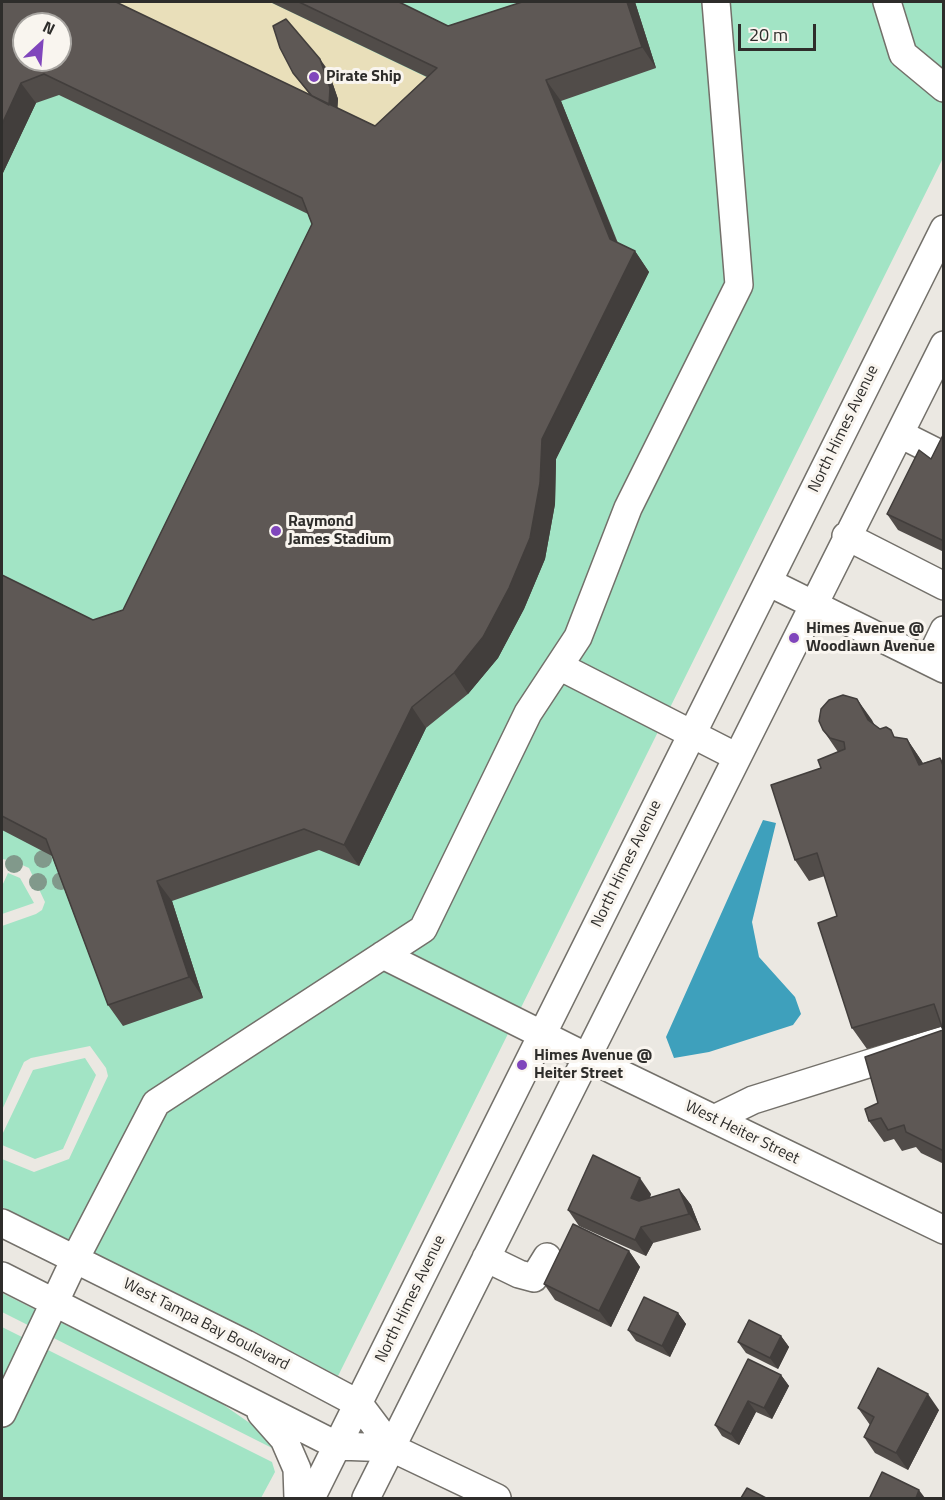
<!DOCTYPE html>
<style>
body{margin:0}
#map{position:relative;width:945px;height:1500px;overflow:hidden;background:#ebe8e2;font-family:"Titillium Web",sans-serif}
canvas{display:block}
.frame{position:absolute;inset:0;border:3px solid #2e2d2b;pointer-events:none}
.north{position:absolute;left:12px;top:12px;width:60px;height:60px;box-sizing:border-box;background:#f9f5ef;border:2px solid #a8a5a1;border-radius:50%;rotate:26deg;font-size:16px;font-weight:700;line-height:24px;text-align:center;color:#2e2d2b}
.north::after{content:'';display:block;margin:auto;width:21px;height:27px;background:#8046bc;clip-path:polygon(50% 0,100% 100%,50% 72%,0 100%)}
.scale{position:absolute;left:738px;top:24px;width:78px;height:27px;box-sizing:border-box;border:3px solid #2e2d2b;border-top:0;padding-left:8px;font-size:18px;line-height:21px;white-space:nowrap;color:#2e2d2b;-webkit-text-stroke:4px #f9f5ef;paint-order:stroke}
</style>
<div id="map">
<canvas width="945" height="1500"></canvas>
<div class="frame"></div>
<div class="north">N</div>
<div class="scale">20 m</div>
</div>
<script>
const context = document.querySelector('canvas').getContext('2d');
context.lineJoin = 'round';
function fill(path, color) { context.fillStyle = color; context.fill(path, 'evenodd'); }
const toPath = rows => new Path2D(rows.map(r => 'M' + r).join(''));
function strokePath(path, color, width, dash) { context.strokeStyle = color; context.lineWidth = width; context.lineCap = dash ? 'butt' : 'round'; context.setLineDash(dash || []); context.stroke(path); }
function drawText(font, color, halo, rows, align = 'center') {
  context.font = font + ' "Titillium Web",sans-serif'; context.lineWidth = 6; context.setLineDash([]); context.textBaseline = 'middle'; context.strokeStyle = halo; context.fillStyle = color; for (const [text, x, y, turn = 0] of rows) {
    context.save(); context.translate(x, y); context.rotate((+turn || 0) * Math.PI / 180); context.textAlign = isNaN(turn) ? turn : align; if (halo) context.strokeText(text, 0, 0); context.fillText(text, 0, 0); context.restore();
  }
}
const green = toPath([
 [2,2,943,2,943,158,338,1376,253,1331,2,1207,2,1159,34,1172,69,1159,108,1076,106,1068,90,1046,31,1058,24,1062,2,1110,2,926,36,914,42,910,45,902,29,868,13,861,2,859],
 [24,24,60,24,60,60,24,60],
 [8,873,20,878,34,903,2,914,2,886],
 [85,1058,96,1075,63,1149,35,1159,2,1145,2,1135,33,1070],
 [2,1293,218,1401,254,1426,272,1448,2,1312],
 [2,1327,272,1462,275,1472,261,1498,2,1498]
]);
const sand = toPath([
 [88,2,270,2,451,89,389,147]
]);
const water = toPath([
 [763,820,776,823,752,922,759,957,795,997,801,1014,793,1025,709,1052,674,1058,666,1037]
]);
const minor = toPath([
 [887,2,903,54,944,88],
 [900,434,944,456],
 [846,536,944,586],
 [768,582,944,669],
 [929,661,944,630],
 [559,666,737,757],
 [383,955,617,1072,944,1230],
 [714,1119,753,1100,944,1040],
 [2,1223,246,1344,359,1404,392,1448],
 [486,1258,519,1274,534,1278,547,1257],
 [2,1276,338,1446,392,1448,497,1498],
 [2,1413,75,1259,156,1103,423,929,528,713,578,637,628,508,739,285,716,2],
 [261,1413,284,1439,297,1469,298,1498],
 [311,1498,944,229],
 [366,1498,944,345]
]);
const trees = [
 [43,859],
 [14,864],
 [61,881],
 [38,882]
];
const wall = toPath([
 [2,2,310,95,293,73,328,70,338,99,337,108,375,126,427,77,270,2,399,2,448,26,522,2,635,2,656,68,561,101,618,243,635,251,649,272,556,459,555,504,545,559,524,609,498,658,468,694,426,728,359,866,319,850,172,901,203,998,123,1026,108,1005,52,856,2,830,2,575,93,620,123,610,312,224,308,214,59,95,36,103,2,175],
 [944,433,944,552,898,530,887,514,931,459],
 [857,699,874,725,880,729,897,738,907,739,923,763,940,758,944,763,944,1164,921,1153,916,1147,902,1151,894,1139,884,1142,869,1121,878,1103,943,1030,941,1027,867,1049,852,1028,837,916,825,876,809,881,795,860,821,768,838,752,823,730],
 [679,1189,691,1205,701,1230,653,1243,646,1256,579,1226,568,1210,651,1194,650,1198],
 [629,1251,640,1267,611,1327,555,1300,544,1284],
 [678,1313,686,1324,670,1357,636,1341,628,1330],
 [781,1336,789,1347,778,1369,746,1353,738,1342],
 [781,1375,789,1386,772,1419,756,1412,739,1445,722,1436,715,1425],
 [858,1408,939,1410,908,1470,875,1453,864,1437,870,1425]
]);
const shadedWall = toPath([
 [627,2,635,2,656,68,642,47],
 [320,59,328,70,338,99,337,119,329,108],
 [546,80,561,101,624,260,610,239],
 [21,83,36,103,2,175,2,124],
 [635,251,649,272,556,459,555,504,545,559,524,609,498,658,468,694,454,673,542,439],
 [857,699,872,720,883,741,868,720],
 [412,707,426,728,359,866,344,845],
 [907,739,921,760,934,785,919,765],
 [157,881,172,901,203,998,189,977],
 [640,1178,651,1194,642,1214,631,1198],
 [679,1189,691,1205,701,1230,689,1214],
 [641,1227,653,1243,646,1256,635,1240],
 [629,1251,640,1267,611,1327,599,1311],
 [678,1313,686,1324,670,1357,662,1346],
 [781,1336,789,1347,778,1369,770,1358],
 [781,1375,789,1386,772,1419,764,1408],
 [928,1394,939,1410,908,1470,896,1453],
 [748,1401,756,1412,739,1445,731,1434],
 [919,1490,925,1498,916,1498]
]);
const building = toPath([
 [2,2,116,2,375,126,437,68,299,2,399,2,448,26,522,2,627,2,642,47,546,80,610,239,635,251,542,439,540,483,530,538,509,588,483,637,454,673,412,707,344,845,304,829,157,881,189,977,108,1005,46,839,2,816,2,575,93,620,123,610,312,224,302,198,44,74,21,83,2,124,2,2],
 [24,24,60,24,60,60,24,60,24,24],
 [286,19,320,59,330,88,329,105,312,96,293,73,280,48,273,26,286,19],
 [944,433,944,541,887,514,919,450,931,459,944,433],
 [843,695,857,699,868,720,880,729,886,727,891,730,894,737,907,739,919,765,940,758,944,768,944,1151,906,1132,904,1125,888,1130,881,1118,869,1121,865,1109,878,1103,865,1057,943,1030,934,1004,852,1028,818,923,837,916,817,853,795,860,771,785,821,768,818,760,845,749,844,742,830,738,823,730,819,721,821,709,829,700,843,695],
 [593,1155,640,1178,631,1198,639,1201,679,1189,689,1214,641,1227,635,1240,568,1210,593,1155],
 [573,1224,629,1251,599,1311,544,1284,573,1224],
 [644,1297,678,1313,662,1346,628,1330,644,1297],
 [749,1320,781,1336,770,1358,738,1342,749,1320],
 [748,1359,781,1375,764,1408,748,1401,731,1434,715,1425,748,1359],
 [878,1368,928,1394,896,1453,864,1437,874,1417,858,1408,878,1368],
 [882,1472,919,1490,916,1498,873,1498,870,1497,882,1472],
 [747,1488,766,1498,741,1498,747,1488]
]);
const markers = [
 [314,77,6,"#8046bc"],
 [276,531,6,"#8046bc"],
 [794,638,6,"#8046bc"],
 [522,1065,6,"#8046bc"]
];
const poiNames = [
 ["Pirate Ship",326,77],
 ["Raymond",288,522],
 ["James Stadium",288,540],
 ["Himes Avenue @",806,629],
 ["Woodlawn Avenue",806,647],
 ["Himes Avenue @",534,1056],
 ["Heiter Street",534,1074]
];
const streetNames = [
 ["North Himes Avenue",844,429,-64],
 ["North Himes Avenue",627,864,-64],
 ["West Heiter Street",742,1133,26],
 ["North Himes Avenue",411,1299,-64],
 ["West Tampa Bay Boulevard",206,1325,27]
];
fill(green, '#a2e4c5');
fill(sand, '#e9dfba');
fill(water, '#3ea0bc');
strokePath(minor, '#73706a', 30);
strokePath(minor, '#fff', 27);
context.fillStyle = '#81998b';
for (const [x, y] of trees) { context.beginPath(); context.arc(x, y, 9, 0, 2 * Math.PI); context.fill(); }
fill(wall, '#514c49');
fill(shadedWall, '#423e3c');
fill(building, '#5e5855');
strokePath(building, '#423e3c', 1.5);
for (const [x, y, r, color] of markers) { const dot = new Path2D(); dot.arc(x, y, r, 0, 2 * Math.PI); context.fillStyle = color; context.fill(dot); strokePath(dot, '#f9f5ef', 2); }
drawText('bold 16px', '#2e2d2b', '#f9f5ef', poiNames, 'left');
drawText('16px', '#2e2d2b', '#f9f5ef', streetNames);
</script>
